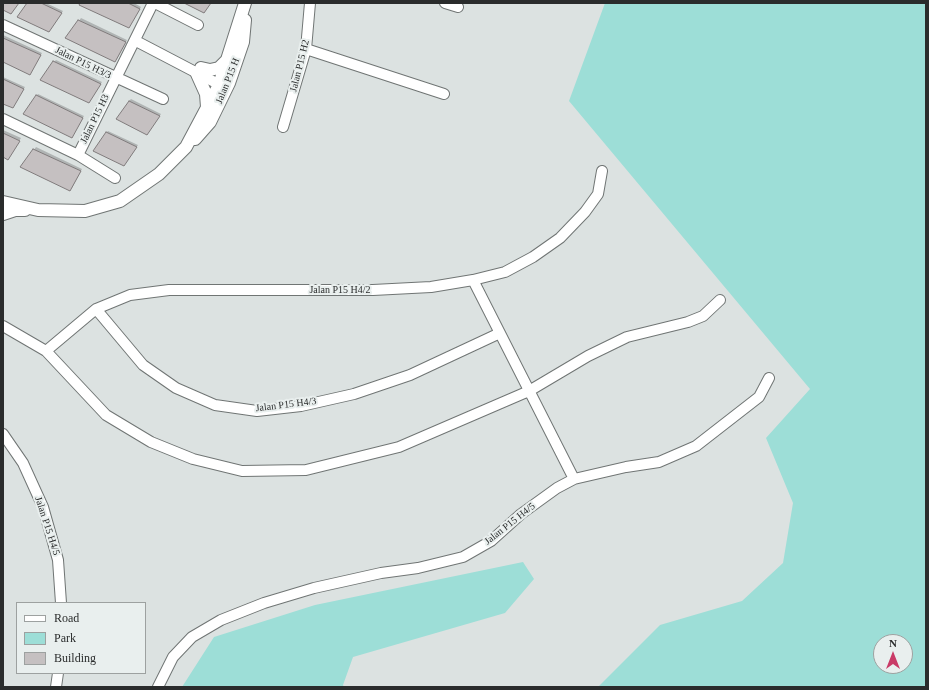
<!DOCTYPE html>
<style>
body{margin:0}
#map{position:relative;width:929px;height:690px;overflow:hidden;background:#dce2e1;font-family:"Times New Roman",serif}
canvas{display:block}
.frame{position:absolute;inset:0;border:4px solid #2a2c2c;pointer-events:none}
.legend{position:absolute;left:16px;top:602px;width:130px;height:72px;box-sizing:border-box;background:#e9efee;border:1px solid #9da1a0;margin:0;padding:5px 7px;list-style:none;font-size:12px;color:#2a2c2c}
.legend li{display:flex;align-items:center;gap:8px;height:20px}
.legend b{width:20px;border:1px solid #9da1a0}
.north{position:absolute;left:873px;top:634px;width:40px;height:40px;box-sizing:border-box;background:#e9efee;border:1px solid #9da1a0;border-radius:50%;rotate:0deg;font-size:11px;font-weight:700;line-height:16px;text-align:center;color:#2a2c2c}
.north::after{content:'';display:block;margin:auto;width:14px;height:18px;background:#c93b67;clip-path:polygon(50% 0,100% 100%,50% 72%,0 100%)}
</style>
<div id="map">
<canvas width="929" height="690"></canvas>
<div class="frame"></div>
<ul class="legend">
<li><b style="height:5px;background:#fff"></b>Road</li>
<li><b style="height:11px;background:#9dded7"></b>Park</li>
<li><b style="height:11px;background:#c5c0c1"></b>Building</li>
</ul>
<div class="north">N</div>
</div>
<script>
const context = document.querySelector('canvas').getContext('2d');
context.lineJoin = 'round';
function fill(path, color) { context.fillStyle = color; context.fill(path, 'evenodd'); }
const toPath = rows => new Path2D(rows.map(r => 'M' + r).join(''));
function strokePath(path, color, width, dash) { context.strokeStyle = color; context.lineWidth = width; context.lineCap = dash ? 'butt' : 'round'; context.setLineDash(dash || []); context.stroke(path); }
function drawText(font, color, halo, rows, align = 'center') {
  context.font = font + ' "Times New Roman",serif'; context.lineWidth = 4; context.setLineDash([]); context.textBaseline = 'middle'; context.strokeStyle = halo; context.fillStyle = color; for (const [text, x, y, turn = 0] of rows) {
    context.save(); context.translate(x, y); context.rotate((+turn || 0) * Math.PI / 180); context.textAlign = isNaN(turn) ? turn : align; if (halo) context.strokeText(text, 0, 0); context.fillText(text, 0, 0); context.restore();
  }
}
const green = toPath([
 [605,3,926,3,926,687,598,687,660,625,742,601,783,563,793,503,766,438,810,389,569,101],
 [881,642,905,642,905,666,881,666],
 [523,562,534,579,505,613,353,657,343,685,344,687,182,687,214,637,315,605]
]);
const shadow = toPath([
 [28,3,46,3,63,11,51,29],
 [81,3,134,3,141,7,130,25],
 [81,18,127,40,117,59,67,38],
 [3,35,42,53,31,72,3,61],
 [56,60,102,82,89,102,54,62],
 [3,77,25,87,14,105,3,103],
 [38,94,84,116,74,134,36,96],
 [131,99,161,114,149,131,129,101],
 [3,130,21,138,8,159,3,156],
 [108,131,138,145,126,163,106,133],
 [36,147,82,169,72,188,22,167]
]);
const building = toPath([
 [3,3,19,3,11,14,3,10,3,3],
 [27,3,41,3,62,13,49,32,17,17,27,3],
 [80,3,128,3,140,9,129,28,79,5,80,3],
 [184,3,211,3,204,13,184,3],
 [78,20,126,42,115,62,65,38,78,20],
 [3,38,41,55,30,75,3,62,3,38],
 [53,61,101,84,89,103,40,80,53,61],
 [3,79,24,89,13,108,3,104,3,79],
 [36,95,83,118,72,138,23,114,36,95],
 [129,101,160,116,147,135,116,119,129,101],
 [106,132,137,147,124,166,93,151,106,132],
 [3,133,20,141,8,160,3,157,3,133],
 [33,149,81,171,70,191,20,167,33,149]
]);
const minor = toPath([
 [155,3,198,25],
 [445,3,458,7],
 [3,25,163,99],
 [136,41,224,87],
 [306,49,444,94],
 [3,119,78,155,115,178],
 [283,127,306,49,310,3],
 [78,155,153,3],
 [473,280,574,479],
 [96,309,143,365,176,388,215,405,257,411,301,406,354,394,410,375,500,333],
 [3,326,46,351,106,415,151,442,193,459,242,471,306,470,399,447,529,391,588,356,627,337,688,322,703,316,720,300],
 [46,351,96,309,130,295,169,290,373,290,431,287,473,280,505,272,533,257,560,238,585,212,598,194,602,171],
 [3,434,23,463,43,507,58,560,61,603],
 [56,687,58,673],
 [158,687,173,657,192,637,221,620,264,603,314,588,381,573,418,568,463,557,491,541,521,514,557,488,574,479,626,467,659,462,696,446,759,397,769,378]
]);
const tertiary = toPath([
 [201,68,210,70,219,68,227,60],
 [197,74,206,94,207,107],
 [195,139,210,122,229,83,243,42,245,20],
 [3,202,38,210,85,211,120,201,159,174,186,147,219,85,245,3],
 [3,214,15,210,25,210]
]);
const streetNames = [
 ["Jalan P15 H3/3",83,63,26],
 ["Jalan P15 H2",300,66,-76],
 ["Jalan P15 H",228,81,-68],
 ["Jalan P15 H3",95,119,-64],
 ["Jalan P15 H4/2",340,290],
 ["Jalan P15 H4/3",286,405,-7],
 ["Jalan P15 H4/5",510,524,-38],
 ["Jalan P15 H4/5",47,526,72]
];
fill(green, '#9dded7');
fill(shadow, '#0003');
fill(building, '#c5c0c1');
strokePath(building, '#807b7c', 1);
strokePath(minor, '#707574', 12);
strokePath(tertiary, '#707574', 14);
strokePath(minor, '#fff', 10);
strokePath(tertiary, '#fff', 12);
drawText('10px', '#2a2c2c', '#e9efee', streetNames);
</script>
